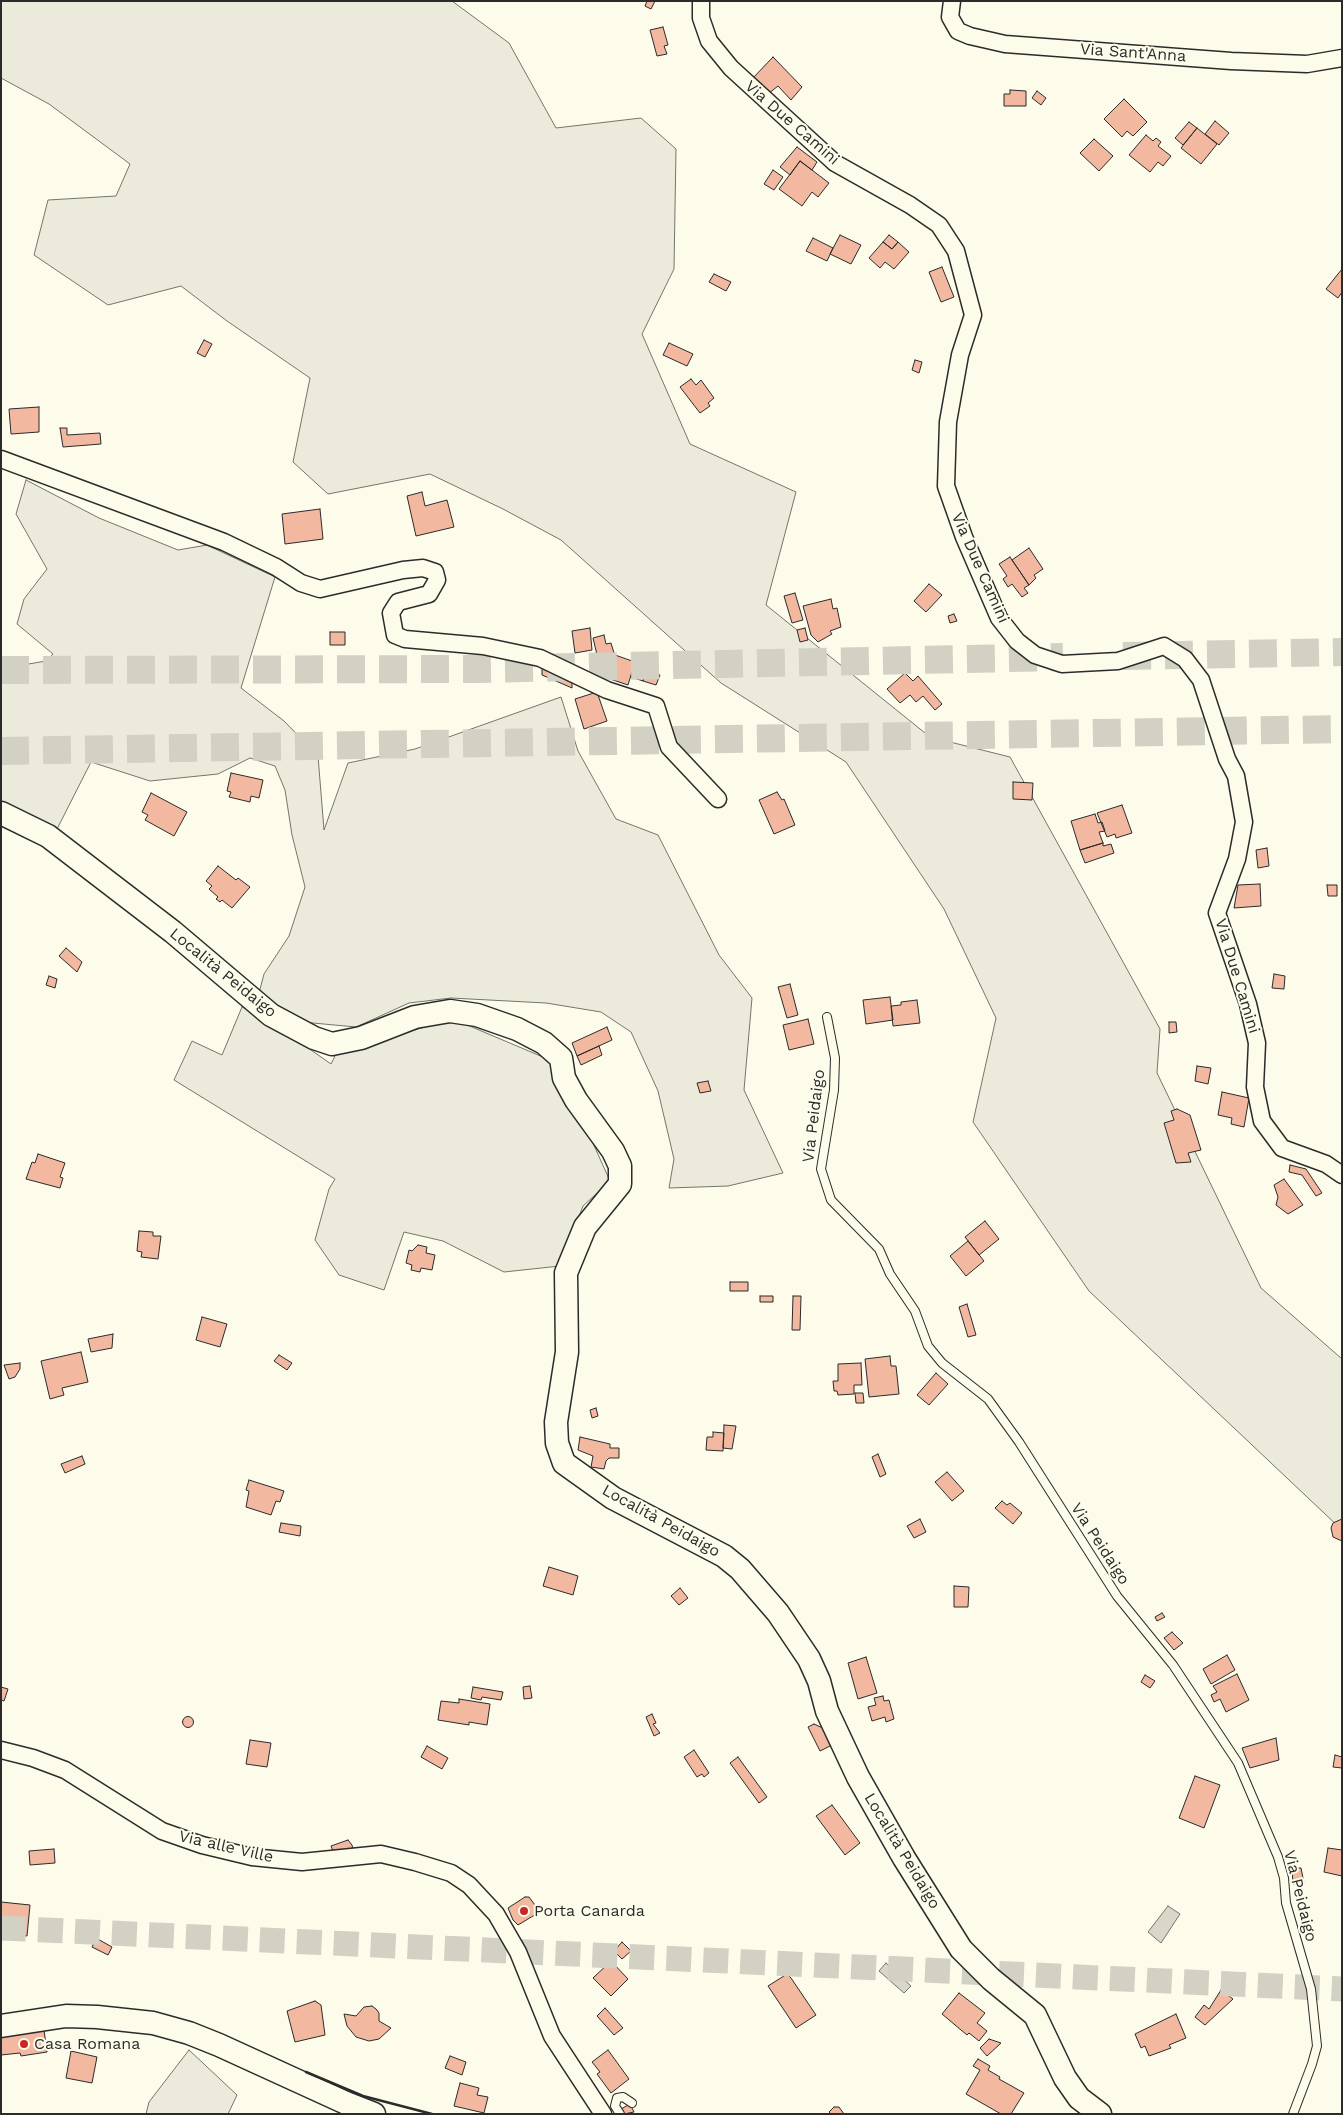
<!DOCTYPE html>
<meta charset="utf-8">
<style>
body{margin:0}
#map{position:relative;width:1343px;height:2115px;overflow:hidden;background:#fdfbea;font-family:"Work Sans",sans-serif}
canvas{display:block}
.frame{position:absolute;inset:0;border:2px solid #2b2b2b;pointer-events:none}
</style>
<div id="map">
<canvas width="1343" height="2115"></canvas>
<div class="frame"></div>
</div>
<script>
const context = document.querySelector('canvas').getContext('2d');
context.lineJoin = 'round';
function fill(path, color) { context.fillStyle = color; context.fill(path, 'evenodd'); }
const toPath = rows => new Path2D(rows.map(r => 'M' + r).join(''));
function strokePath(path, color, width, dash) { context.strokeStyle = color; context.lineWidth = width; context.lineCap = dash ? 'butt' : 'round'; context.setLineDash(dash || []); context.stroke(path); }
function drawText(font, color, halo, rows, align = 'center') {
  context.font = font + ' "Work Sans",sans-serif'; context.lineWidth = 4; context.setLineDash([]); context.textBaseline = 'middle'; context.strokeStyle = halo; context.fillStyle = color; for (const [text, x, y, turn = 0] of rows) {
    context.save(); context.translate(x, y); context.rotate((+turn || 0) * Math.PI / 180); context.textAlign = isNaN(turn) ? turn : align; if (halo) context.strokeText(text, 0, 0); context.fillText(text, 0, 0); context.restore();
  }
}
const green = toPath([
 [1,1,452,1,509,43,556,128,641,118,676,149,674,269,642,334,690,444,796,492,766,605,930,737,1010,757,1160,1029,1157,1073,1261,1288,1342,1359,1342,1530,1089,1291,973,1122,996,1018,944,909,846,762,721,683,561,540,503,509,430,474,328,494,293,462,310,378,227,321,181,286,108,305,34,255,48,200,116,196,130,164,49,104,1,78,1,1],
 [26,480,99,518,178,550,207,545,275,577,241,688,284,721,318,756,324,830,348,763,415,749,561,697,578,751,616,819,658,835,719,955,752,998,744,1090,783,1173,728,1186,669,1188,674,1159,658,1091,631,1032,601,1012,546,1003,451,998,409,1003,356,1027,302,1022,259,993,264,974,289,936,305,887,292,835,285,790,275,766,250,758,218,774,150,781,91,762,56,831,1,805,1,677,11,667,46,661,53,654,17,624,24,599,47,569,16,514,26,480],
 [242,1007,268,1020,331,1064,337,1052,453,1019,550,1060,592,1141,610,1181,583,1206,560,1266,504,1272,443,1241,404,1232,384,1290,339,1275,315,1240,329,1189,335,1179,174,1080,192,1041,222,1055,242,1007],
 [189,2050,237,2095,228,2114,146,2114,149,2102,189,2050]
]);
const water = toPath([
 [1168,1906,1180,1914,1161,1943,1148,1932,1168,1906],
 [886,1963,911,1986,904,1993,879,1971,886,1963]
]);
const building = toPath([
 [647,1,655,1,651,9,645,6,647,1],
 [663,27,668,45,664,46,667,54,657,56,650,30,663,27],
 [773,57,802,87,791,100,778,86,768,94,752,79,773,57],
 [1010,90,1026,91,1026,106,1004,106,1004,94,1010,94,1010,90],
 [1037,91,1046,98,1041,105,1032,98,1037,91],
 [1124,99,1147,122,1133,136,1127,131,1122,137,1104,119,1124,99],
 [1215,121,1229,133,1219,145,1205,134,1215,121],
 [1189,122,1197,128,1183,145,1175,138,1189,122],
 [1197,128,1217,144,1201,164,1181,148,1197,128],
 [1146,135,1153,141,1156,138,1161,142,1158,146,1171,156,1163,166,1158,162,1150,172,1129,155,1146,135],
 [1094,139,1113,156,1099,171,1080,153,1094,139],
 [797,147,817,162,812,170,800,161,790,175,780,167,797,147],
 [800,161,829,183,818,197,812,192,802,206,779,189,800,161],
 [773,170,783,177,774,190,764,184,773,170],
 [840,235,861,245,851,264,830,254,840,235],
 [889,235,898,242,892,249,883,242,889,235],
 [813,238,833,248,827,261,806,251,813,238],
 [883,242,892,249,898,242,909,252,894,269,885,262,880,268,869,258,883,242],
 [942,267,954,297,941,302,929,272,942,267],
 [1342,269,1342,292,1338,298,1326,289,1342,269],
 [714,274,731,282,726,291,709,282,714,274],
 [204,340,212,344,205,357,197,353,204,340],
 [669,343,693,354,687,366,663,355,669,343],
 [915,360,922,362,919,373,912,370,915,360],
 [691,379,696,385,701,380,714,398,708,403,710,406,700,413,680,387,691,379],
 [39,407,39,432,11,434,9,409,39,407],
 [60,428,67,428,67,435,100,433,101,444,63,447,60,428],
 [422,492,425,506,447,500,454,527,416,536,407,496,422,492],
 [320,509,323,539,285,544,282,514,320,509],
 [1029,548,1043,569,1034,575,1036,578,1029,585,1012,560,1029,548],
 [1010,557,1029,585,1024,588,1028,593,1022,597,1012,584,1008,587,1003,579,1007,576,999,564,1010,557],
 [929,584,942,595,926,612,914,601,929,584],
 [795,593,803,620,792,623,784,596,795,593],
 [831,599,833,609,837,608,841,627,830,631,832,634,818,642,811,635,803,606,831,599],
 [954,614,957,621,950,623,948,616,954,614],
 [590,628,592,650,575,653,572,631,590,628],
 [805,628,808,640,800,642,797,630,805,628],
 [330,632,345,632,345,645,330,645,330,632],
 [604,635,606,644,611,643,614,653,611,654,608,663,598,659,593,638,604,635],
 [615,655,635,662,628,685,604,677,607,667,611,668,615,655],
 [542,665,572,677,572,688,542,675,542,665],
 [634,667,646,671,643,681,631,677,634,667],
 [646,671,660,675,656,685,643,681,646,671],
 [905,673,913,681,918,676,942,704,935,710,923,696,916,702,910,695,900,703,887,689,905,673],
 [597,692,607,721,584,729,575,699,597,692],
 [231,773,263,780,259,798,251,796,250,802,229,797,231,792,227,791,231,773],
 [1013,782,1033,783,1032,800,1013,799,1013,782],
 [777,792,782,800,784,799,795,825,774,834,759,800,777,792],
 [151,793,187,812,174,836,145,820,148,815,142,812,151,793],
 [1122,805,1132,833,1116,838,1115,834,1107,837,1097,813,1122,805],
 [1095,814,1098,823,1102,822,1105,831,1099,832,1103,843,1080,850,1071,821,1095,814],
 [1103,843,1103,846,1111,844,1114,853,1085,863,1080,850,1103,843],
 [1267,848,1269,866,1258,868,1256,850,1267,848],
 [218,866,236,880,238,878,250,887,232,908,222,900,220,902,216,899,218,897,209,889,212,886,206,881,218,866],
 [1260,884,1261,906,1234,908,1238,885,1260,884],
 [1327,885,1337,885,1337,896,1328,896,1327,885],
 [66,948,82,962,77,972,59,956,66,948],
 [1274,974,1285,976,1284,989,1272,988,1274,974],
 [49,976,57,979,55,988,46,985,49,976],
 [790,984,798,1015,787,1018,778,987,790,984],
 [890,997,893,1020,866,1024,863,1000,890,997],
 [917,1000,920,1023,893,1026,891,1006,901,1005,901,1002,917,1000],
 [808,1019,814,1044,789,1050,783,1025,808,1019],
 [1169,1022,1176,1022,1177,1032,1169,1033,1169,1022],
 [607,1027,612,1040,577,1056,572,1043,607,1027],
 [599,1046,602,1055,581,1065,577,1056,599,1046],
 [1197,1066,1211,1068,1208,1084,1195,1081,1197,1066],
 [708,1081,711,1091,700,1093,697,1083,708,1081],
 [1222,1092,1249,1098,1244,1127,1231,1124,1232,1118,1218,1115,1222,1092],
 [1177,1109,1190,1115,1201,1150,1188,1153,1191,1162,1176,1163,1164,1123,1174,1120,1171,1111,1177,1109],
 [38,1154,65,1163,60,1177,63,1178,60,1188,26,1179,32,1162,35,1163,38,1154],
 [1290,1165,1306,1169,1322,1193,1316,1196,1302,1175,1289,1172,1290,1165],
 [1284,1179,1303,1205,1288,1214,1276,1205,1278,1197,1274,1185,1284,1179],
 [985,1221,999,1239,979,1255,965,1237,985,1221],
 [139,1231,153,1232,153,1236,161,1236,158,1259,141,1257,142,1252,137,1251,139,1231],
 [968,1241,984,1261,966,1276,950,1256,968,1241],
 [418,1245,427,1247,426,1253,435,1255,432,1270,421,1268,420,1272,411,1270,412,1265,406,1263,409,1250,412,1251,418,1245],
 [730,1282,748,1282,748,1291,730,1291,730,1282],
 [760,1296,773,1296,773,1302,760,1302,760,1296],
 [793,1296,801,1296,800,1330,792,1330,793,1296],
 [967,1304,976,1335,968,1337,959,1307,967,1304],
 [202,1317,227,1324,220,1347,196,1340,202,1317],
 [113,1334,112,1348,91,1352,88,1339,113,1334],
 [81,1352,88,1382,62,1388,64,1395,50,1399,41,1361,81,1352],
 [279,1355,292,1363,287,1370,274,1361,279,1355],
 [890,1356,891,1366,896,1366,899,1394,869,1397,865,1359,890,1356],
 [20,1363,20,1369,15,1377,9,1379,4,1365,20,1363],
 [861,1363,862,1385,854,1385,854,1394,838,1395,837,1391,834,1391,833,1381,838,1381,838,1364,861,1363],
 [936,1373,948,1384,929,1405,917,1395,936,1373],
 [855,1393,863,1393,864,1403,856,1403,855,1393],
 [596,1408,598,1416,592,1418,590,1410,596,1408],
 [724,1425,736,1426,732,1449,723,1448,724,1425],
 [713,1432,724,1433,723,1451,706,1450,707,1437,713,1437,713,1432],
 [580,1437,610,1444,610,1448,619,1448,619,1458,609,1458,606,1461,604,1469,591,1467,593,1456,578,1450,580,1437],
 [878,1454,886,1474,880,1477,872,1457,878,1454],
 [82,1456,85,1464,65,1473,61,1464,82,1456],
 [947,1472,964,1491,952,1501,935,1482,947,1472],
 [249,1480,284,1491,280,1502,276,1501,271,1515,246,1507,249,1491,246,1490,249,1480],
 [1002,1501,1007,1505,1010,1503,1022,1513,1013,1524,995,1508,1002,1501],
 [920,1519,926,1532,914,1538,907,1526,920,1519],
 [1342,1519,1342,1541,1333,1537,1331,1528,1333,1523,1342,1519],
 [281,1523,301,1526,300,1536,279,1532,281,1523],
 [549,1567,578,1576,573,1595,543,1586,549,1567],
 [954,1586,969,1587,968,1607,954,1607,954,1586],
 [680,1588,688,1598,679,1605,671,1596,680,1588],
 [1162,1613,1165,1617,1157,1621,1155,1617,1162,1613],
 [1172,1632,1183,1643,1174,1650,1164,1638,1172,1632],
 [1227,1655,1235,1670,1211,1684,1203,1669,1227,1655],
 [866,1657,877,1693,858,1699,848,1663,866,1657],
 [1237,1674,1249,1700,1226,1712,1220,1699,1214,1702,1211,1695,1217,1692,1213,1686,1237,1674],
 [1145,1675,1155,1681,1150,1688,1141,1682,1145,1675],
 [530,1686,532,1698,524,1699,523,1687,530,1686],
 [1,1687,8,1689,4,1701,1,1700,1,1687],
 [473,1687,503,1692,501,1700,482,1697,481,1700,471,1698,473,1687],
 [883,1696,884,1701,889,1700,894,1719,886,1722,885,1717,872,1721,868,1707,876,1705,874,1698,883,1696],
 [459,1699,490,1704,487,1725,469,1722,469,1725,438,1720,441,1701,459,1703,459,1699],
 [652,1714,656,1723,653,1724,660,1733,654,1736,646,1717,652,1714],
 '182.5 1722a5.5 5.5 0 1 1 11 0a5.5 5.5 0 1 1-11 0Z',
 [814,1724,827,1730,834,1744,820,1751,808,1727,814,1724],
 [1276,1738,1279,1760,1250,1768,1242,1748,1276,1738],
 [250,1740,271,1743,267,1767,246,1764,250,1740],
 [427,1746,448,1758,442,1769,421,1757,427,1746],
 [694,1750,709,1773,704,1777,702,1774,697,1777,684,1757,694,1750],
 [1335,1755,1342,1757,1342,1768,1333,1767,1335,1755],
 [738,1757,767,1797,759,1803,730,1763,738,1757],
 [1195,1776,1220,1785,1204,1828,1179,1818,1195,1776],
 [832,1805,860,1843,845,1855,816,1816,832,1805],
 [348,1840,352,1845,353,1850,334,1854,331,1846,348,1840],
 [1328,1848,1342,1850,1342,1876,1324,1872,1328,1848],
 [54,1849,55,1863,30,1865,29,1851,54,1849],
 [1292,1868,1301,1868,1304,1883,1293,1884,1292,1868],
 [525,1897,529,1897,538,1909,538,1913,518,1925,513,1920,508,1908,525,1897],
 [1,1902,30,1905,27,1936,1,1933,1,1902],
 [96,1938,112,1947,108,1955,92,1947,96,1938],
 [622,1942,631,1951,622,1959,614,1951,622,1942],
 [611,1961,628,1979,611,1996,593,1978,611,1961],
 [787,1974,791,1978,816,2015,796,2028,768,1986,787,1974],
 [1221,1990,1233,1999,1205,2025,1195,2017,1204,2005,1209,2009,1221,1990],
 [959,1993,985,2013,977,2023,987,2031,979,2041,969,2033,967,2035,942,2014,959,1993],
 [315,2001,321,2005,325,2035,295,2042,287,2011,315,2001],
 [372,2006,376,2009,379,2013,379,2021,391,2028,379,2039,369,2041,356,2037,347,2026,344,2014,356,2016,364,2007,372,2006],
 [605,2008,623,2028,614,2035,597,2016,605,2008],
 [1176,2014,1186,2038,1169,2045,1171,2048,1149,2056,1145,2046,1141,2048,1135,2034,1176,2014],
 [44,2030,47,2052,21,2056,20,2053,1,2055,1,2036,44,2030],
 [989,2039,1001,2043,987,2056,980,2048,989,2039],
 [608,2050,629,2079,611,2093,597,2074,600,2072,592,2062,608,2050],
 [71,2051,97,2057,92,2083,66,2078,71,2051],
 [450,2056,466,2062,462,2075,445,2068,450,2056],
 [978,2059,990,2066,988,2070,1000,2077,999,2079,1024,2093,1011,2114,1001,2114,966,2094,980,2070,973,2066,978,2059],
 [460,2083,479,2088,477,2095,488,2097,484,2113,454,2106,460,2083],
 [630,2104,634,2112,624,2114,621,2109,630,2104],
 [834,2107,839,2107,844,2114,831,2114,829,2112,834,2107]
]);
const primaryTunnel = toPath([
 [1,1928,1342,1989]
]);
const highwayTunnel = toPath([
 [1123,656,1342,652],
 [1,670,478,669,1063,657],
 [1,751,1342,729]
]);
const lane = toPath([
 [827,1017,835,1058,834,1090,821,1169,831,1200,879,1249,890,1274,915,1311,928,1346,942,1363,988,1399,1019,1442,1117,1596,1173,1665,1238,1763,1278,1857,1284,1878,1286,1903,1311,1989,1317,2046,1312,2064,1293,2114],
 [620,2114,615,2106,617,2098,623,2097,632,2103]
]);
const street = toPath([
 [701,1,701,18,709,41,731,68,835,163,910,205,939,225,956,251,973,315,960,355,948,422,946,486,964,537,999,618,1017,641,1035,655,1062,664,1118,661,1164,646,1185,659,1201,680,1227,759,1236,776,1244,822,1237,859,1217,913,1248,1004,1257,1043,1255,1087,1262,1121,1282,1148,1326,1164,1342,1175],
 [952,1,950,17,958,31,970,36,1005,44,1231,61,1307,64,1342,58],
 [1,459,224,542,276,567,301,583,320,589,403,570,423,568,435,572,437,580,429,594,398,602,391,613,395,635,405,639,483,646,540,658,607,690,656,706,669,747,718,799],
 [1,1750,33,1758,65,1770,162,1831,202,1845,252,1857,302,1862,381,1854,415,1862,451,1873,469,1885,496,1914,518,1952,552,2036,603,2114]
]);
const secondary = toPath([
 [1,813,48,836,173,932,271,1015,314,1038,332,1044,361,1038,415,1017,450,1011,477,1015,517,1029,544,1043,561,1058,564,1078,576,1100,613,1151,620,1166,620,1184,585,1227,566,1273,567,1352,556,1422,557,1443,564,1463,613,1498,724,1556,740,1569,778,1613,809,1659,819,1681,827,1711,858,1777,904,1858,961,1949,991,1979,1035,2015,1065,2078,1079,2098,1100,2114],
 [1,2026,66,2016,97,2017,153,2023,189,2033,219,2045,346,2103,374,2114]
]);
const wall = toPath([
 [306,2072,363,2096,432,2114]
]);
const markers = [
 [524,1911,5,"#c62828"],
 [24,2044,5,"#c62828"]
];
const streetNames = [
 ["Via Sant'Anna",1133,53,4],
 ["Via Due Camini",792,123,41],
 ["Via Due Camini",980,568,66],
 ["Località Peidaigo",223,973,39],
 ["Via Due Camini",1237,976,73],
 ["Via Peidaigo",814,1116,-83],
 ["Località Peidaigo",661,1521,29],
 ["Via Peidaigo",1100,1544,57],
 ["Via alle Ville",226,1847,13],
 ["Località Peidaigo",902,1851,59],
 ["Via Peidaigo",1300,1896,76]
];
const poiNames = [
 ["Porta Canarda",534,1911],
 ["Casa Romana",34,2044]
];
fill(green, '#ecebdb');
strokePath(green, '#74746e', 1);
fill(water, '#d8d7c9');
strokePath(water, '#74746e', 1);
fill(building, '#f2b8a0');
strokePath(building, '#2b2b2b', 1);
strokePath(primaryTunnel, '#d3d1c4', 25, [25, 12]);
strokePath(highwayTunnel, '#d3d1c4', 28, [28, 14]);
strokePath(lane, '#2b2b2b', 10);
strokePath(street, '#2b2b2b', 19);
strokePath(secondary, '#2b2b2b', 25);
strokePath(lane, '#fdfbea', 8);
strokePath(street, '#fdfbea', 16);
strokePath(secondary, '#fdfbea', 22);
strokePath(wall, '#2b2b2b', 2.5);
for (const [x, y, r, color] of markers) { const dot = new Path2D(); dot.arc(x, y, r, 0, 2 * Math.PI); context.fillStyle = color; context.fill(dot); strokePath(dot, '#fdfbea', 2); }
drawText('16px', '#2b2b2b', '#fdfbea', streetNames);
drawText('16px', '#2b2b2b', '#fdfbea', poiNames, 'left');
</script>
